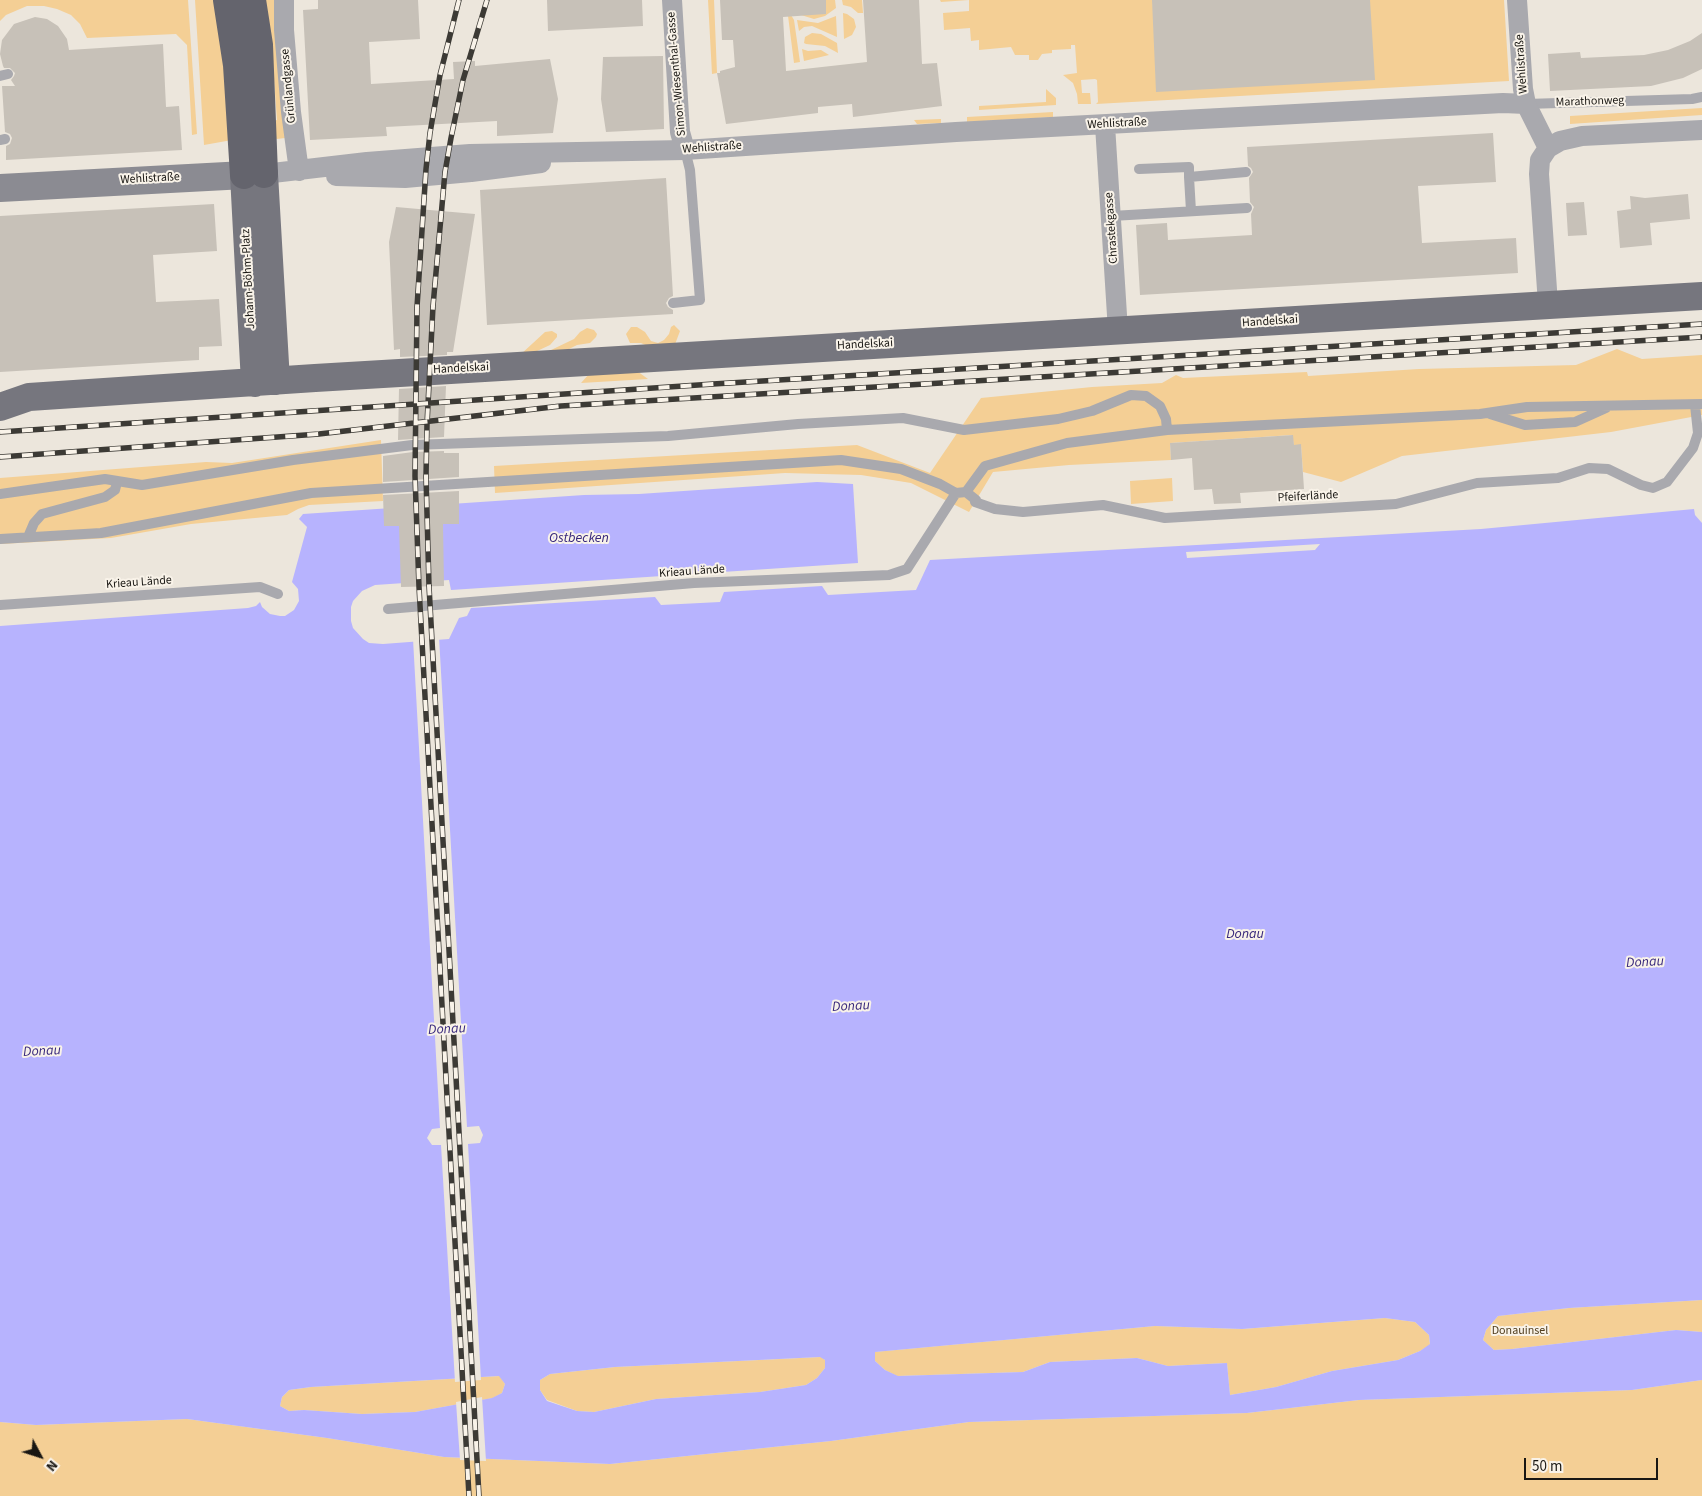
<!DOCTYPE html>
<meta charset="utf-8">
<style>
body{margin:0}
#map{position:relative;width:1702px;height:1496px;overflow:hidden;background:#ece6dc;font-family:"Source Sans 3",sans-serif}
canvas{display:block}
.north{position:absolute;left:15px;top:1431px;width:50px;height:50px;-webkit-text-stroke:4px #f9f3e9;paint-order:stroke;rotate:130deg;font-size:14px;font-weight:700;line-height:20px;text-align:center;color:#191713}
.north::after{content:'';display:block;margin:auto;width:18px;height:22px;background:#191713;clip-path:polygon(50% 0,100% 100%,50% 72%,0 100%)}
.scale{position:absolute;left:1524px;top:1458px;width:134px;height:22px;box-sizing:border-box;border:2px solid #191713;border-top:0;padding-left:6px;font-size:15px;line-height:18px;white-space:nowrap;color:#191713;-webkit-text-stroke:4px #f9f3e9;paint-order:stroke}
</style>
<div id="map">
<canvas width="1702" height="1496"></canvas>
<div class="north">N</div>
<div class="scale">50 m</div>
</div>
<script>
const context = document.querySelector('canvas').getContext('2d');
context.lineJoin = 'round';
function fill(path, color) { context.fillStyle = color; context.fill(path, 'evenodd'); }
const toPath = rows => new Path2D(rows.map(r => 'M' + r).join(''));
function strokePath(path, color, width, dash) { context.strokeStyle = color; context.lineWidth = width; context.lineCap = dash ? 'butt' : 'round'; context.setLineDash(dash || []); context.stroke(path); }
function drawText(font, color, halo, rows, align = 'center') {
  context.font = font + ' "Source Sans 3",sans-serif'; context.lineWidth = 4; context.setLineDash([]); context.textBaseline = 'middle'; context.strokeStyle = halo; context.fillStyle = color; for (const [text, x, y, turn = 0] of rows) {
    context.save(); context.translate(x, y); context.rotate((+turn || 0) * Math.PI / 180); context.textAlign = isNaN(turn) ? turn : align; if (halo) context.strokeText(text, 0, 0); context.fillText(text, 0, 0); context.restore();
  }
}
const green = toPath([
 [0,0,188,0,197,134,192,135,187,45,176,34,87,38,80,24,71,15,57,9,44,6,27,6,6,15,0,21],
 [195,0,218,0,232,140,204,145],
 [265,0,276,0,285,138,277,139,275,138,273,121,277,120,273,66],
 [708,0,714,0,717,73,712,74],
 [786,0,791,15,794,20,800,62,794,63],
 [826,0,835,0,836,8,825,16,814,19,801,15],
 [842,0,862,0,863,13,858,13,851,7,843,5],
 [940,0,1504,0,1509,81,1096,104,1098,102,1097,80,1095,79,1081,80,1082,93,1090,93,1091,104,1078,104,1077,94,1073,83,1063,75,1077,73,1075,45,1071,45,1071,49,1052,50,1052,53,1042,54,1038,60,1029,60,1029,55,1015,55,1011,47,979,50,979,40,971,41,970,28,944,30,943,13,969,11,969,0,941,2],
 [843,13,847,14,854,19,856,27,852,35,844,39],
 [836,16,837,37,812,26,804,27,799,31,797,20,818,23],
 [812,33,821,34,837,43,838,53,825,46,806,44,804,43,805,37],
 [802,49,808,51,821,50,829,55,804,61],
 [1046,89,1056,98,1056,105,979,110,979,106,1046,102],
 [1702,108,1702,115,1570,124,1570,116],
 [1053,112,1053,117,967,122,967,117],
 [941,119,941,123,917,124,914,120],
 [674,325,680,331,674,347,661,352,641,343,630,343,626,334,631,327,637,327,645,332,651,341,658,343,664,340,669,334,671,327],
 [587,328,594,330,597,334,596,337,590,343,577,345,565,351,549,351,574,339,580,332],
 [552,331,557,334,557,337,550,345,535,352,520,355,545,332],
 [1617,349,1642,359,1702,355,1702,415,1611,432,1402,456,1341,482,1303,472,1301,445,1294,445,1292,435,1170,443,1171,460,1069,465,993,472,969,512,911,483,861,475,785,473,495,493,494,466,857,445,930,473,981,398,1092,387,1162,383,1176,375,1183,378,1307,372,1308,376,1419,369,1576,365],
 [637,371,648,379,581,383,589,374],
 [381,440,383,501,309,505,298,509,287,515,191,524,111,538,0,544,0,478,206,462,232,463],
 [1172,478,1173,501,1131,504,1130,481],
 [1702,1300,1702,1332,1676,1330,1512,1349,1494,1350,1483,1340,1486,1330,1498,1316,1569,1308],
 [1385,1318,1415,1322,1429,1335,1430,1345,1420,1351,1398,1360,1332,1371,1276,1387,1230,1395,1227,1363,1168,1366,1137,1358,1050,1362,1023,1372,897,1376,885,1370,875,1361,874,1352,1155,1326,1242,1329],
 [821,1357,825,1360,825,1368,817,1378,806,1385,760,1392,656,1399,594,1412,577,1411,547,1400,540,1390,540,1380,550,1374,615,1367],
 [500,1376,505,1384,502,1393,493,1398,415,1412,362,1414,304,1410,289,1411,280,1406,282,1397,289,1390,311,1387],
 [1702,1380,1702,1496,0,1496,0,1422,36,1425,187,1419,327,1438,444,1457,610,1464,831,1441,969,1422,1247,1413,1359,1400,1632,1390]
]);
const water = toPath([
 [817,482,853,484,858,563,451,590,449,580,375,585,362,591,353,601,351,607,351,621,353,628,363,639,369,643,383,644,449,639,459,618,467,616,471,608,655,597,661,605,720,602,724,592,822,586,828,595,916,590,930,560,1481,529,1694,509,1695,515,1702,523,1702,1300,1569,1308,1498,1316,1486,1330,1483,1340,1494,1350,1512,1349,1676,1330,1702,1332,1702,1380,1632,1390,1359,1400,1247,1413,969,1422,831,1441,610,1464,444,1457,327,1438,187,1419,36,1425,0,1422,0,626,248,608,256,606,260,602,262,607,270,614,280,616,285,616,294,610,299,601,298,589,292,582,307,527,299,519,303,514,584,495,639,494],
 [1385,1318,1415,1322,1429,1335,1430,1344,1420,1351,1398,1360,1332,1371,1276,1387,1230,1395,1227,1363,1168,1366,1137,1358,1050,1362,1023,1372,898,1376,885,1370,875,1361,875,1352,1155,1326,1242,1329],
 [820,1357,825,1360,825,1368,817,1378,806,1385,760,1392,656,1399,594,1412,577,1411,547,1401,540,1390,540,1380,550,1374,615,1367],
 [499,1376,505,1384,502,1393,492,1398,415,1412,362,1414,304,1410,289,1411,280,1406,282,1397,289,1390,311,1387]
]);
const pier = toPath([
 [1320,544,1315,550,1187,558,1186,552],
 [439,637,467,1127,479,1126,483,1135,480,1143,468,1144,481,1380,455,1382,441,1145,432,1145,427,1138,432,1129,440,1128,413,639],
 [482,1397,486,1461,460,1460,456,1402]
]);
const building = toPath([
 [318,0,418,0,420,39,369,42,371,84,454,79,453,62,475,61,475,66,550,59,558,99,553,133,497,136,497,121,386,127,387,136,310,140,303,10,318,9],
 [547,0,642,0,643,26,548,31],
 [720,0,826,0,826,14,783,17,786,71,867,62,863,0,919,0,922,64,937,63,942,106,853,117,852,104,818,107,818,113,726,124,717,73,720,73,720,71,735,67,733,40,722,40],
 [1152,0,1370,0,1375,80,1156,92],
 [35,17,47,19,58,26,67,39,69,50,163,44,166,107,179,106,182,150,6,160,6,146,10,144,12,138,10,134,5,132,2,86,15,86,11,80,14,76,15,73,10,68,4,68,3,66,0,54,2,40,14,24],
 [1702,33,1702,69,1683,78,1651,86,1550,91,1548,54,1580,52,1581,58,1644,55,1668,50,1690,41],
 [663,56,664,129,606,132,601,99,603,57],
 [1493,133,1496,182,1418,186,1422,243,1516,238,1518,273,1140,295,1136,225,1167,223,1168,240,1252,235,1251,214,1254,207,1250,202,1249,178,1253,172,1251,168,1248,166,1247,147],
 [666,178,673,296,669,298,666,303,668,307,673,310,673,314,487,325,480,190],
 [1688,194,1690,219,1650,223,1652,245,1620,248,1617,211,1631,209,1630,196,1645,198],
 [1584,202,1587,235,1568,236,1566,203],
 [214,204,217,251,153,255,156,302,219,299,222,346,199,347,199,360,0,372,0,216],
 [396,207,475,214,453,352,447,352,447,355,400,357,400,349,394,350,389,242],
 [446,386,444,437,398,440,399,389],
 [1293,435,1294,445,1301,444,1304,489,1240,493,1241,503,1214,504,1212,489,1194,490,1192,458,1171,460,1170,443],
 [444,451,444,453,459,453,459,477,383,482,383,456,413,452],
 [459,491,459,524,443,524,444,586,401,587,399,526,384,526,383,495]
]);
const lane = toPath([
 [0,76,8,74],
 [1526,104,1692,99,1702,97],
 [0,140,5,139],
 [1139,169,1189,167,1189,177],
 [1191,211,1189,177,1246,172],
 [1112,216,1247,208],
 [673,303,700,300,690,170,685,150],
 [1490,414,1525,425,1575,422,1606,408],
 [966,492,976,500,975,502,995,509,1023,512,1103,505,1165,518,1396,504,1477,483,1558,478,1589,468,1608,469,1641,485,1653,488,1667,482,1693,448,1698,433,1695,405],
 [0,494,105,479,142,485,293,460,412,445,668,436,798,424,903,418,964,430,1058,419,1092,411,1131,395,1146,396,1160,406,1166,419,1167,430],
 [28,537,34,523,42,514,105,497,115,490,117,482],
 [0,539,101,533,311,493,841,460,901,469,940,484,956,493,966,492,985,466,1067,443,1167,430,1480,414,1527,407,1702,404],
 [0,605,260,587,278,594],
 [388,609,694,583,889,575,907,569,956,493]
]);
const street = toPath([
 [284,0,284,30,291,112,299,171],
 [672,0,680,132,685,150],
 [1517,0,1523,89,1526,104,1548,148],
 [1105,125,1118,331],
 [264,174,367,162,470,154,685,150,956,132,1503,103,1526,104],
 [336,176,405,178,471,172,541,163],
 [1548,304,1539,174,1540,160,1548,148,1560,141,1582,136,1702,130]
]);
const secondary = toPath([
 [0,188,264,174]
]);
const primary = toPath([
 [264,174,276,381],
 [244,175,255,383],
 [0,407,29,397,315,378,1702,296]
]);
const highway = toPath([
 [227,0,237,65,244,175],
 [252,0,259,45,264,174]
]);
const rail = toPath([
 [459,0,440,75,430,133,426,169,417,307,415,476,419,587,469,1496],
 [0,432,713,384,1702,324],
 [0,457,319,434,561,406,1702,337],
 [479,1496,429,586,426,477,427,424,433,306,445,172,451,138,463,80,487,0]
]);
const streetNames = [
 ["Wehlistraße",1522,64,-94],
 ["Simon-Wiesenthal-Gasse",677,74,-95],
 ["Grünlandgasse",289,86,-95],
 ["Marathonweg",1590,102,-2],
 ["Wehlistraße",1117,124,-3],
 ["Wehlistraße",712,148,-4],
 ["Wehlistraße",150,179,-3],
 ["Chrastekgasse",1112,228,-94],
 ["Johann-Böhm-Platz",249,279,-93],
 ["Handelskai",1270,322,-4],
 ["Handelskai",865,345,-3],
 ["Handelskai",461,369,-3],
 ["Pfeiferlände",1308,497,-3],
 ["Krieau Lände",692,572,-4],
 ["Krieau Lände",139,583,-4]
];
const parkNames = [
 ["Donauinsel",1520,1331]
];
const waterNames = [
 ["Ostbecken",579,539],
 ["Donau",1245,935],
 ["Donau",1645,963,-3],
 ["Donau",851,1007,-3],
 ["Donau",447,1030,-3],
 ["Donau",42,1052,-3]
];
fill(green, '#f4cf95');
fill(water, '#b7b3fe');
fill(pier, '#ece6dc');
fill(building, '#c7c1b8');
strokePath(lane, '#a9a9ae', 10);
strokePath(street, '#a9a9ae', 20);
strokePath(secondary, '#8b8b92', 28);
strokePath(primary, '#76767e', 28);
strokePath(highway, '#64646d', 28);
strokePath(rail, '#3c3a35', 5.5);
strokePath(rail, '#f9f3e9', 4, [11]);
drawText('12px', '#191713', '#f9f3e9', streetNames);
drawText('12px', '#503d1d', '#f9f3e9', parkNames);
drawText('italic 14px', '#38287c', '#f9f3e9', waterNames);
</script>
